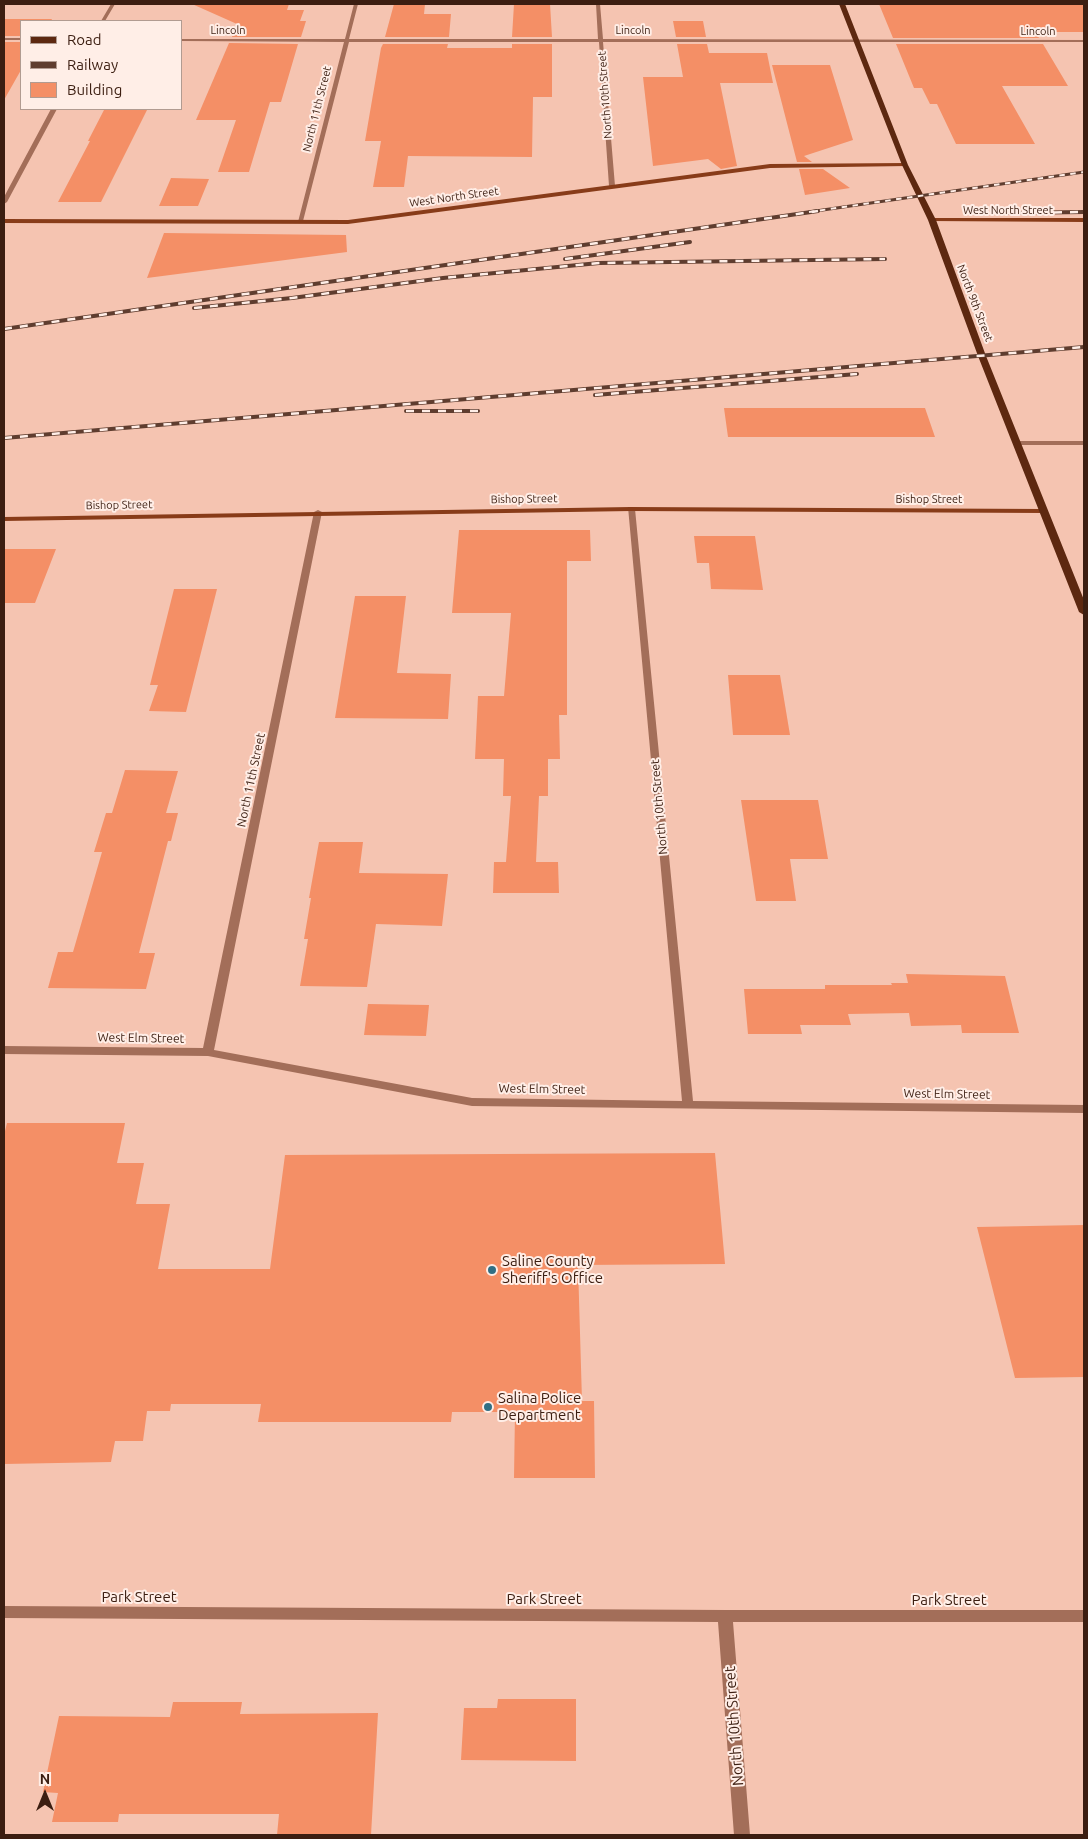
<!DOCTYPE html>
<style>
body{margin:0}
#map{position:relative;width:1088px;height:1839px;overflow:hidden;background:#f5c4b1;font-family:Ubuntu,sans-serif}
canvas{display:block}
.frame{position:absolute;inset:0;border:5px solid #3c1e11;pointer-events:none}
.legend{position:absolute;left:20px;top:20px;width:162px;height:90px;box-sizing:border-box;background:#ffeee7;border:1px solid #b19b91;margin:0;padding:6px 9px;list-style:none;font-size:15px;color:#3c1e11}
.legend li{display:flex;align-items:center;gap:10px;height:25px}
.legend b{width:25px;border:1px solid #b19b91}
.north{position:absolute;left:20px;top:1769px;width:50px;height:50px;-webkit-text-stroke:4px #ffeee7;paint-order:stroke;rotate:0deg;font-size:14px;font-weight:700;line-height:20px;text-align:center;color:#3c1e11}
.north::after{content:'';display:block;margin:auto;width:18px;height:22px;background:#3c1e11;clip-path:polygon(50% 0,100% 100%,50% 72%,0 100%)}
</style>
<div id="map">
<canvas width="1088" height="1839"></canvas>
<div class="frame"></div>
<ul class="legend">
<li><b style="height:6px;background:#5d2810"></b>Road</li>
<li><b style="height:6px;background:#5f3d2f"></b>Railway</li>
<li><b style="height:14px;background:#f48f66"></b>Building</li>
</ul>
<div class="north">N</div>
</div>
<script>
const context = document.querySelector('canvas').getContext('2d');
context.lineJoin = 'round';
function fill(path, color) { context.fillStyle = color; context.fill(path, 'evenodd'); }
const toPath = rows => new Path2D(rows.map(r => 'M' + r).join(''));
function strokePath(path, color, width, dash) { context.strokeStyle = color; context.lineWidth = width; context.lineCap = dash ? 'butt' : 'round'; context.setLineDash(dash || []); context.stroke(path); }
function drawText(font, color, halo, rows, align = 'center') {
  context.font = font + ' Ubuntu,sans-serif'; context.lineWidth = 4; context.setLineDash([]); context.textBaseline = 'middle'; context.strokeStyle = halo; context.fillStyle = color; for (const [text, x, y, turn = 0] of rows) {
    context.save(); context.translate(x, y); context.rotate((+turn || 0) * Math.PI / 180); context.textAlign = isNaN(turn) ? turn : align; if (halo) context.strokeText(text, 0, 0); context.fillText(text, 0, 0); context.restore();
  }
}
const building = toPath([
 [192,4,289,4,287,10,304,10,300,21,306,21,301,37,232,37,237,24],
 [394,4,425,4,424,14,451,14,449,37,385,37],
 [514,4,550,4,552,37,512,37],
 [879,4,1084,4,1084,32,1036,32,1039,38,893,38],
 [4,19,52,19,51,21,21,21,21,36,4,36],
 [673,21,703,21,706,37,676,37],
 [4,42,21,42,21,70,4,100],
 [229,43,298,44,281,102,270,102,249,172,218,172,236,120,196,120],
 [383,44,448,44,447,48,512,48,512,44,552,44,552,97,533,97,532,157,408,156,404,187,373,187,381,141,365,141,381,48],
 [677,44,707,44,709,53,767,53,773,83,720,83,737,166,721,169,708,159,653,166,643,77,683,77],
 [896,44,1043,44,1068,86,1002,86,1035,144,956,144,937,104,930,104,922,88,914,88],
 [772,65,830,65,853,140,804,156,812,162,797,162],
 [104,110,147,110,101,202,58,202,90,141,88,141],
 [799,169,823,169,850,188,805,195],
 [171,178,209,179,198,206,159,206],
 [164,233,346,235,347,252,147,278],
 [724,408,925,408,935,437,728,437],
 [459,530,590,530,591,561,567,561,567,715,559,715,560,759,548,759,548,796,539,796,536,862,558,862,559,893,493,893,494,862,506,862,511,796,503,796,504,759,475,759,478,696,504,696,511,613,452,613],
 [694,536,755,536,763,590,711,589,709,563,697,563],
 [4,549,56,549,35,603,4,603],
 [174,589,217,589,186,712,149,711,158,685,150,685],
 [355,596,406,596,397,673,451,674,448,719,335,718],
 [728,675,780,675,790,735,733,735],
 [125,770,178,771,166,813,178,813,171,841,168,841,139,953,155,953,146,989,48,988,58,952,73,952,102,852,94,852,106,813,112,813],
 [741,800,818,800,828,859,790,859,796,901,756,901],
 [319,842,363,842,359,873,448,874,442,926,376,924,367,987,300,986,308,939,304,939,311,898,309,898],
 [906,974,1005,976,1019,1033,962,1033,961,1025,911,1026,909,1013,848,1014,851,1025,800,1025,802,1034,748,1034,744,989,825,989,825,985,892,985,891,983,908,983],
 [368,1004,429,1005,426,1036,364,1035],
 [7,1123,125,1123,117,1163,144,1163,136,1204,170,1204,158,1269,270,1269,285,1155,715,1153,725,1264,578,1265,582,1401,594,1401,595,1478,514,1478,515,1412,452,1412,451,1422,258,1422,261,1404,171,1404,170,1411,147,1411,143,1441,115,1441,111,1462,4,1464,4,1135],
 [1084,1225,1084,1377,1015,1378,977,1227],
 [498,1699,576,1699,576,1761,461,1760,464,1708,497,1708],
 [173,1702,242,1702,240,1714,378,1713,371,1835,277,1835,279,1814,119,1814,118,1822,52,1822,58,1793,43,1792,59,1716,170,1717]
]);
const street = toPath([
 [111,4,115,4,105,21,101,21,111,4],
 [354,4,358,4,349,39,598,39,596,4,600,4,603,39,1084,40,1084,42,603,42,615,186,612,188,609,186,599,42,349,42,303,221,298,222,344,42,181,41,181,39,345,39,354,4],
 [4,38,21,38,21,40,4,40,4,38],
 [51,109,57,109,7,202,4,204,4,197,51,109],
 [1014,441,1084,441,1084,445,1017,445,1013,443,1014,441],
 [628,507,631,507,635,509,693,1101,1084,1105,1084,1113,472,1106,208,1056,4,1054,4,1046,203,1048,314,512,318,510,322,512,214,1050,472,1098,682,1101,628,507],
 [4,1606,725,1610,1084,1610,1084,1622,733,1622,750,1835,734,1835,718,1622,4,1618,4,1606]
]);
const secondary = toPath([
 [905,163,907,164,907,166,770,168,348,224,4,223,4,219,348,220,770,164,905,163],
 [932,218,1084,218,1084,222,930,221,929,220,932,218],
 [631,507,1044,509,1048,511,1044,513,631,511,4,521,4,517,631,507]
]);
const primary = toPath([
 [839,4,845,4,908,165,936,220,986,356,1084,600,1084,615,1079,612,978,356,928,220,902,165,839,4]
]);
const railFar1 = toPath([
 [809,212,1084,172]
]);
const rail = toPath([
 [1006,213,1084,212],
 [565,259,690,242],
 [194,308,292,298,443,278,599,263,885,259],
 [4,329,818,211],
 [595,395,857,374],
 [406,411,478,411],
 [4,438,1084,347]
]);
const markers = [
 [492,1270,5,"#306f84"],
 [488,1407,5,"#306f84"]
];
const farStreetnames = [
 ["Lincoln",228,30],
 ["Lincoln",633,30],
 ["Lincoln",1038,31],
 ["North 10th Street",605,95,-94],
 ["North 11th Street",317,109,-76],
 ["West North Street",454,197,-8],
 ["West North Street",1008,210],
 ["North 9th Street",975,303,69],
 ["Bishop Street",524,499,-1],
 ["Bishop Street",929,499],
 ["Bishop Street",119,505,-1]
];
const streetNames = [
 ["North 11th Street",251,780,-78],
 ["North 10th Street",659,807,-95],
 ["West Elm Street",141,1038,1],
 ["West Elm Street",542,1089,1],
 ["West Elm Street",947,1094,1]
];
const nearPoinames = [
 ["Saline County",502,1261],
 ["Sheriff's Office",502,1278],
 ["Salina Police",498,1398],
 ["Department",498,1415]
];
const nearStreetnames = [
 ["Park Street",139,1597],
 ["Park Street",544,1599],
 ["Park Street",949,1600],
 ["North 10th Street",734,1726,-94]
];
fill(building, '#f48f66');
fill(street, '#a36e59');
fill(secondary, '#883c19');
fill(primary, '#5d2810');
strokePath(railFar1, '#5f3d2f', 3);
strokePath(rail, '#5f3d2f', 4);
strokePath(railFar1, '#ffeee7', 2, [5.5]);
strokePath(rail, '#ffeee7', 2.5, [8]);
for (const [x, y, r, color] of markers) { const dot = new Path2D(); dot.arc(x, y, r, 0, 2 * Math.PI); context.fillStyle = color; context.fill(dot); strokePath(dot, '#ffeee7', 2); }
drawText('11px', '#3c1e11', '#ffeee7', farStreetnames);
drawText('12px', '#3c1e11', '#ffeee7', streetNames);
drawText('15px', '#3c1e11', '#ffeee7', nearPoinames, 'left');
drawText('15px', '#3c1e11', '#ffeee7', nearStreetnames);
</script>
